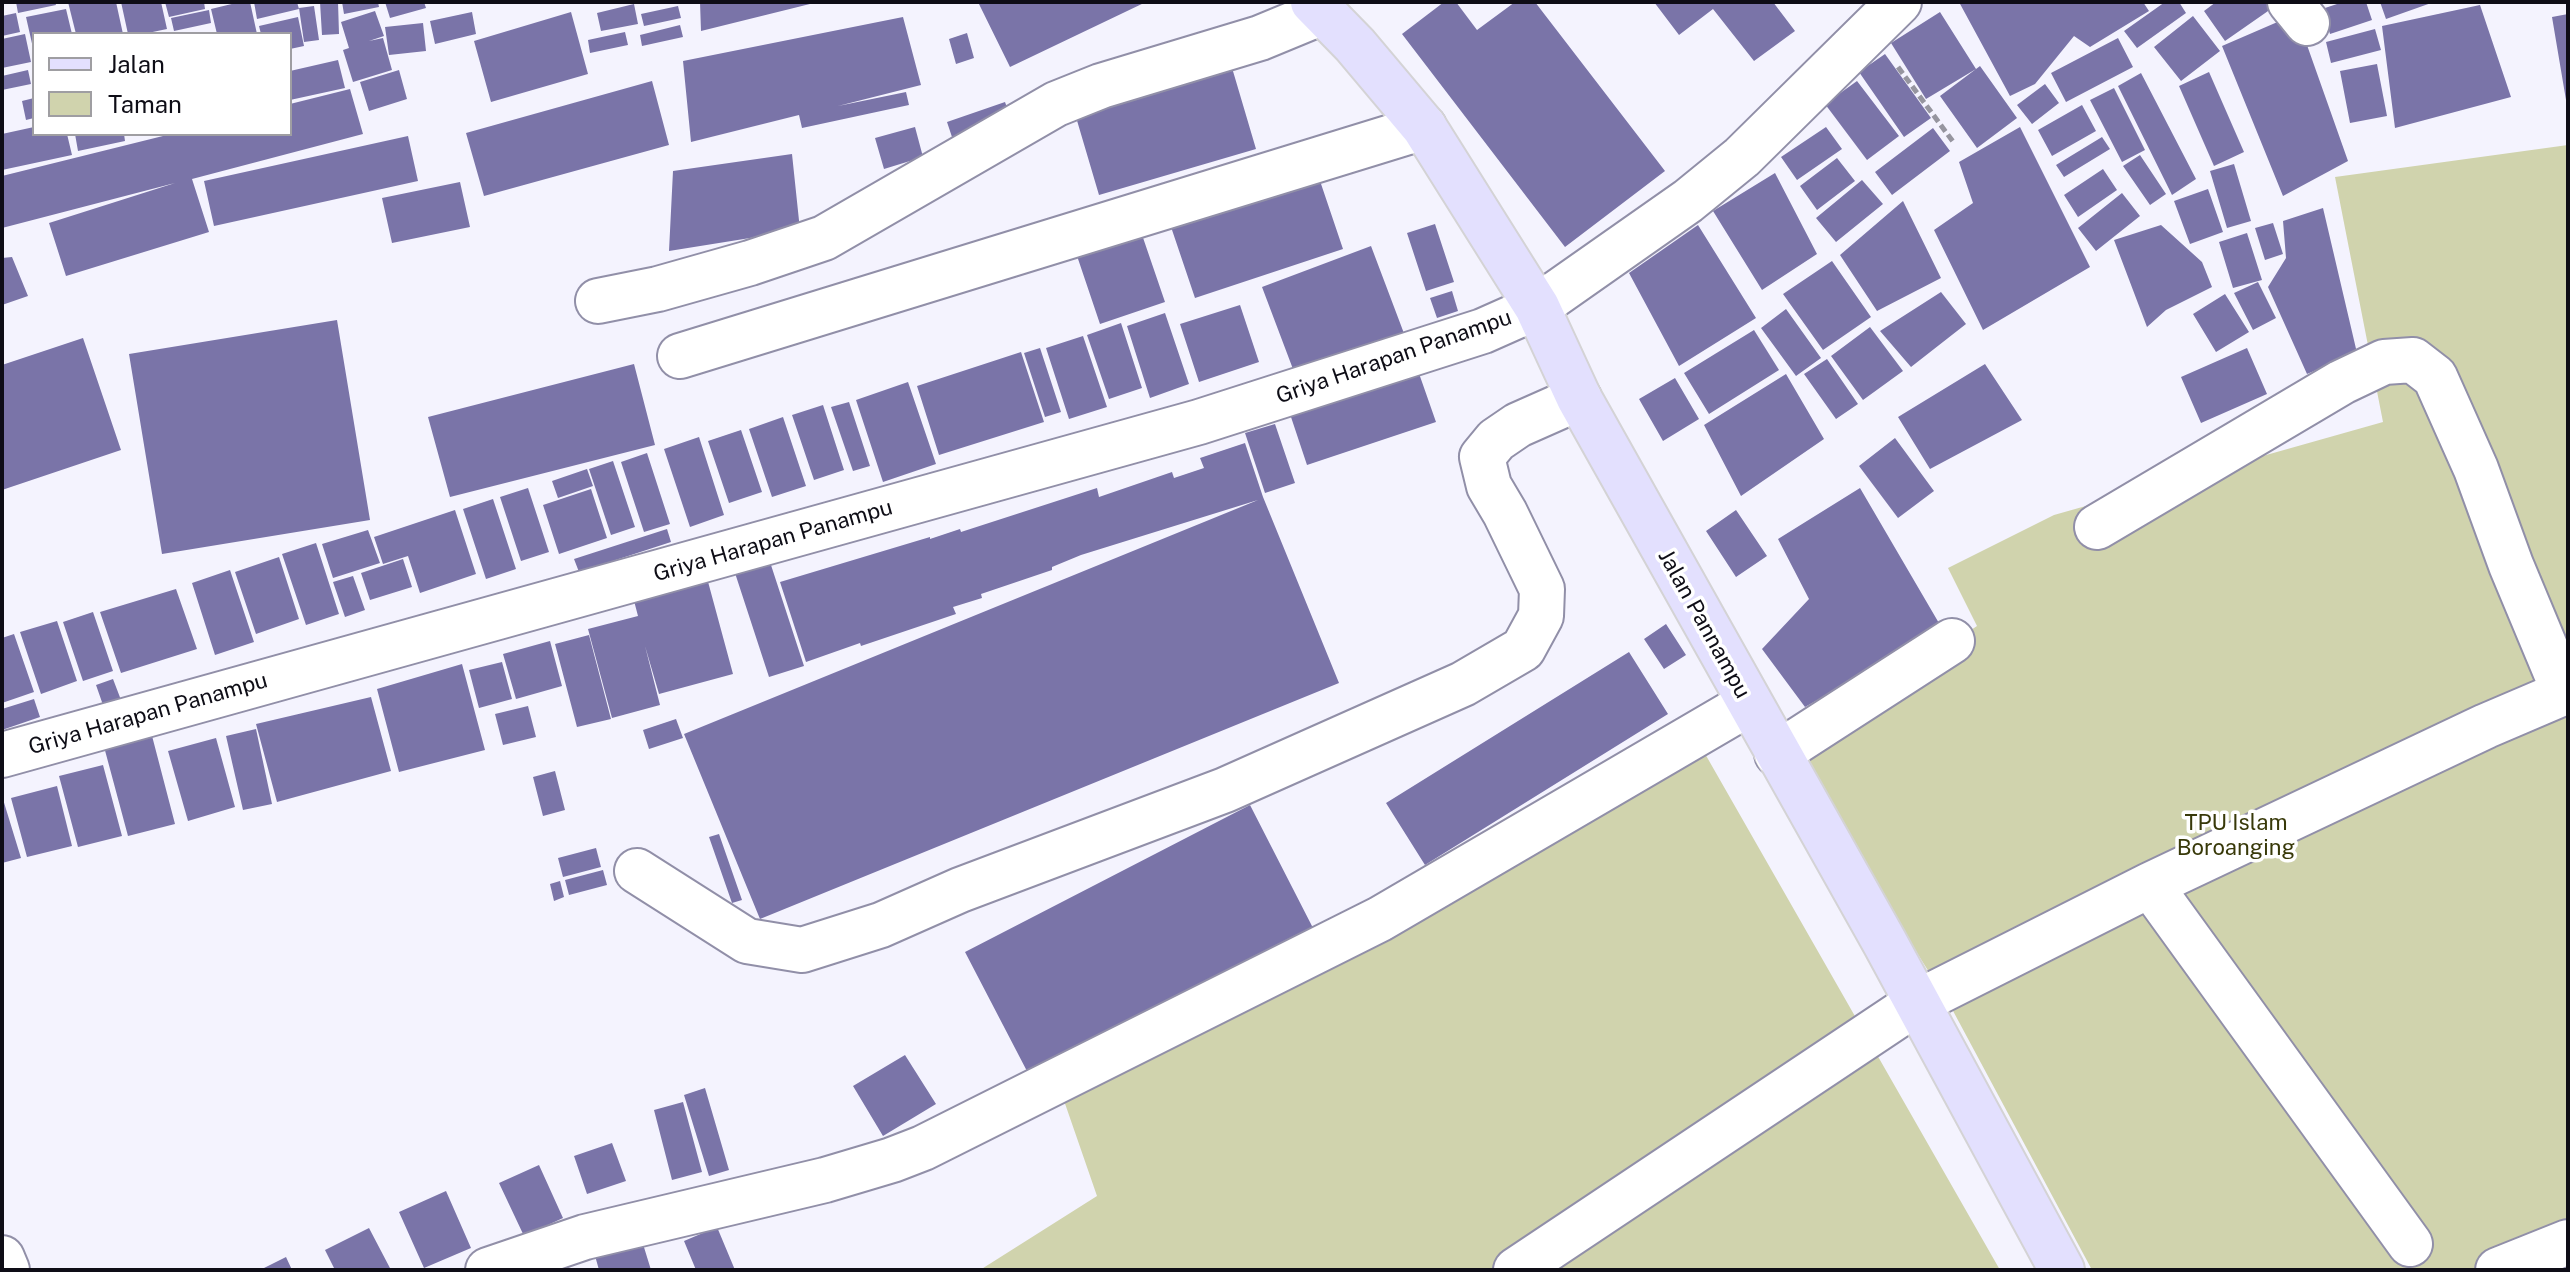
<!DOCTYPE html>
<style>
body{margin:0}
#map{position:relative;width:2570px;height:1272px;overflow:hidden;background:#f4f3fe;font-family:"Public Sans",sans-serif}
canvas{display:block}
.frame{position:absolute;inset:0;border:4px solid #0e0d16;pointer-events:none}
.legend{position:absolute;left:32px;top:32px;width:260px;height:104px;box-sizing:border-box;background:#fff;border:2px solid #9f9ea2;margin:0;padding:10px 14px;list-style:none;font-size:24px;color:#0e0d16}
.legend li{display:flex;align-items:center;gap:16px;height:40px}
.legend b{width:40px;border:2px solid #9f9ea2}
</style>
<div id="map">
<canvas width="2570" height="1272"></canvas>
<div class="frame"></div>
<ul class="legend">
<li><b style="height:10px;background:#e3e0fe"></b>Jalan</li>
<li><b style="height:22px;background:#d0d3ad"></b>Taman</li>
</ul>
</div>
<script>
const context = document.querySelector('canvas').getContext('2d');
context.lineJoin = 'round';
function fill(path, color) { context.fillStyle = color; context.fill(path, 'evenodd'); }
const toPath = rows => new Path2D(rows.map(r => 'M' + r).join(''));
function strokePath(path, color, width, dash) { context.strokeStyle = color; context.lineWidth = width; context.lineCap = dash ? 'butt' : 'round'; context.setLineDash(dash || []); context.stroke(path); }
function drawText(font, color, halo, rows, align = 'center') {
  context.font = font + ' "Public Sans",sans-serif'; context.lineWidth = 7; context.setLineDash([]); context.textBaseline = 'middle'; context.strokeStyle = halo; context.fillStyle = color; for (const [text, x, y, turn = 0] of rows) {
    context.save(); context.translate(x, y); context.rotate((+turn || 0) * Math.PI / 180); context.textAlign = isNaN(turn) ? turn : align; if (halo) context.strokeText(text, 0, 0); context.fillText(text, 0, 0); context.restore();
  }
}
const green = toPath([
 [2568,145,2568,1233,2477,1270,2092,1270,1952,1009,1791,751,1977,626,1948,568,2054,515,2383,422,2335,177],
 [1688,724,2000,1270,980,1270,1097,1196,1061,1092]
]);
const building = toPath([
 [16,2,55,2,56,5,18,13],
 [68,2,116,2,123,34,76,34],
 [121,2,161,2,167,29,143,34,128,34],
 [165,2,204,2,205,9,169,17],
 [240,2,250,2,257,34,217,34,211,9],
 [254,2,297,2,299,9,257,19],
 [320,2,338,2,339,34,322,35],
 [342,2,378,2,379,7,344,14],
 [385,2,424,2,426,8,390,18],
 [700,2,814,2,814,3,701,31],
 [978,2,1146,2,1010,67],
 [1444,2,1456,2,1477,30,1515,2,1535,2,1665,171,1565,247,1402,34],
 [1654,2,1773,2,1795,31,1754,61,1713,9,1679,35],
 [1959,2,2143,2,2149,11,2090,47,2074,36,2035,84,2010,96],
 [2165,2,2179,2,2186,13,2137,48,2124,31],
 [2216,2,2281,2,2225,41,2204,11],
 [2343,2,2366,2,2372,20,2330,34,2322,9],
 [2380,2,2434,2,2386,19],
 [634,4,638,24,601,31,597,13],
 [2480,5,2511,97,2395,128,2382,26],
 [314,6,319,40,304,42,299,8],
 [678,6,681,18,644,26,641,14],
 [66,9,72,34,34,34,33,48,26,17],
 [209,10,211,23,174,31,171,18],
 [375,11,384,36,369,41,383,38,392,70,353,82,343,50,349,48,341,22],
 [472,12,476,34,435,44,430,21],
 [571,12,588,74,491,102,474,41],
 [1940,12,1976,69,1926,99,1891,43],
 [16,13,20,32,2,36,2,16],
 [2296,14,2348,161,2283,196,2222,46],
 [2568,14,2568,99,2566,100,2552,17],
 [2193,16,2220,51,2181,81,2154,47],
 [298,17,304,46,290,49,290,34,261,34,259,26],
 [903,17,921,85,838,106,906,92,909,105,802,128,799,115,691,142,683,61],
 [423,23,426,51,389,55,385,27],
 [680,25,683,37,642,46,640,35],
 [2375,29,2381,50,2331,63,2326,42],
 [625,32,628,45,590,53,588,40],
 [967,33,974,58,956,64,949,39],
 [25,34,31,62,2,68,2,39],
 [2118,38,2133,67,2066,102,2051,73],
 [1885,54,1931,118,1904,137,1859,72],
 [338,60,345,88,290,100,290,71],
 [1230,61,1256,149,1099,195,1073,107],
 [2377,64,2387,116,2350,123,2340,71],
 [1980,66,2017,118,1977,148,1940,96],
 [28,70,31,84,2,90,2,76],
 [399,70,407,99,369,111,360,82],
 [2209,72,2244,152,2214,166,2179,86],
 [2141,73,2196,179,2172,195,2118,86],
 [652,81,669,145,484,196,466,133],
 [1857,81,1899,136,1867,160,1825,104],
 [2045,84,2059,103,2032,124,2017,105],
 [2114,88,2145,150,2122,162,2090,100],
 [350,89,363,134,192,179,209,232,66,276,49,223,175,183,2,228,2,176,171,134,290,134,290,104],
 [34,98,34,118,26,120,22,101],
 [1005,102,1011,119,953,140,947,122],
 [2082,105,2096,131,2052,156,2038,130],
 [34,127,34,134,67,134,72,155,2,170,2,134],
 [915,127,923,157,884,169,875,138],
 [1826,127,1842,149,1797,180,1781,157],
 [2020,127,2090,267,1983,330,1934,230,1973,203,1959,162],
 [1933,128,1950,151,1892,195,1875,172],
 [75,134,124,134,125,141,78,151],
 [408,136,418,181,214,226,204,181],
 [2102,137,2110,149,2064,177,2056,165],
 [792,154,800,230,669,251,673,171],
 [2140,155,2166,194,2150,205,2123,166],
 [1837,158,1855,181,1817,210,1800,186],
 [2234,164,2251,221,2227,228,2210,171],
 [2103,169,2117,190,2078,217,2064,195],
 [1317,172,1343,249,1195,298,1169,221],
 [1775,173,1817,254,1762,290,1713,211],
 [1862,180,1883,204,1836,242,1816,218],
 [460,182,470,227,392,243,382,198],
 [2208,189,2223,232,2190,244,2174,201],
 [2122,193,2140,216,2096,251,2078,228],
 [1903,201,1941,278,1877,311,1840,255],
 [2323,208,2357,353,2307,374,2268,287,2286,258,2283,221],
 [2273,223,2283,254,2265,260,2255,228],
 [1435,224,1454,282,1426,291,1407,233],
 [1698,225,1756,318,1679,366,1629,273],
 [2161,225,2202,262,2212,287,2166,310,2147,327,2114,240],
 [1139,226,1165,302,1100,324,1074,247],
 [2247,233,2262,280,2233,288,2219,242],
 [1371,246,1408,344,1299,385,1262,287],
 [12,257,28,296,2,305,2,258],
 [1832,261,1871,317,1823,350,1783,294],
 [2258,282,2276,318,2253,330,2234,293],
 [1452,291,1458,311,1437,318,1430,298],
 [1941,292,1966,324,1911,367,1880,331],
 [2225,294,2249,332,2216,352,2193,314],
 [1240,305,1259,362,1199,382,1180,324],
 [1786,309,1821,358,1796,376,1761,328],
 [1165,313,1189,384,1150,398,1127,326],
 [337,320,370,520,162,554,129,354],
 [1121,323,1142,388,1109,399,1087,335],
 [1870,327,1903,371,1863,400,1831,356],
 [1754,330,1779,370,1709,414,1684,373],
 [1083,336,1107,407,1069,419,1046,348],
 [83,338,121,450,2,490,2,365],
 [1040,348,1061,412,1045,417,1024,353],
 [2247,348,2267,394,2201,423,2181,377],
 [1021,352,1044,422,939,455,917,386],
 [1827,359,1858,404,1836,419,1804,374],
 [1415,362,1436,422,1307,465,1287,405],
 [634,364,655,445,450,497,428,417],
 [1985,364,2022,420,1930,469,1898,417],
 [1786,374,1824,439,1741,496,1704,425],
 [1675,378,1699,419,1663,441,1639,399],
 [908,382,936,464,883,482,856,400],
 [849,402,870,466,853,471,831,407],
 [823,405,844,470,814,480,792,415],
 [783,417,806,486,772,497,749,429],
 [1275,424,1295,483,1265,493,1245,433],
 [741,430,762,492,729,503,708,441],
 [699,437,724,515,690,527,664,449],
 [1895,438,1934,491,1898,518,1859,466],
 [1245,443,1263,497,1339,683,760,919,684,734,1258,500,1081,555,1052,567,1052,570,981,594,982,598,953,607,956,614,861,646,860,643,806,662,780,582,930,537,930,539,960,529,961,532,1097,488,1099,497,1172,472,1174,478,1204,468,1200,458],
 [647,453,670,524,644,532,621,462],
 [613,461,635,527,611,535,589,469],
 [587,469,593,486,558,498,552,481],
 [528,488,549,552,521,561,500,497],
 [1860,488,1943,630,1805,707,1762,649,1809,599,1778,539],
 [591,489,607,538,559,554,543,505],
 [493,499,516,569,486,579,463,509],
 [455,510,476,574,420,593,408,556,383,564,374,537],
 [1736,510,1767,556,1736,577,1706,531],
 [667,529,671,542,579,572,574,559],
 [368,530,380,563,333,578,322,544],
 [316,543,339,614,306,625,282,554],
 [279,557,299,619,256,634,235,572],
 [403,559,412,587,370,600,361,573],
 [770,562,804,666,769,677,735,573],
 [230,570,254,642,215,655,192,583],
 [353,576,365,610,345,617,333,582],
 [707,578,733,674,659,694,645,646,660,705,612,718,588,629,638,616,633,597],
 [176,589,197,649,121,673,100,612],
 [93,612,113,671,83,681,63,622],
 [57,621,77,681,41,694,20,632],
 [1666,624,1686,655,1664,669,1644,639],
 [14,634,34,692,2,703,2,638],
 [589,635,611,719,577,727,555,644],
 [550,641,562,686,516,699,503,654],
 [1629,652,1668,714,1425,865,1386,803],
 [502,662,512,699,479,708,469,670],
 [462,664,485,750,399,772,377,689],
 [113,679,121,700,103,705,96,685],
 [371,697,391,771,277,802,256,724],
 [34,699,40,717,2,730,2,709],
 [528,706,536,737,503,745,495,714],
 [676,719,683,738,649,749,643,730],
 [256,729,272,804,243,810,226,736],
 [151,732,175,824,128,836,103,743],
 [216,738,235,807,188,821,168,751],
 [103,765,122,836,78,847,59,776],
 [555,771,565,810,543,816,533,777],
 [57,786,72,846,27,857,11,798],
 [2,796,21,858,2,863],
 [1250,805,1313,928,1029,1075,965,952],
 [719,834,742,900,732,903,709,837],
 [596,848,601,867,563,877,558,858],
 [603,870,607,885,569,895,565,880],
 [560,881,564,897,554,901,550,884],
 [905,1055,936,1104,883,1136,853,1086],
 [705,1088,729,1170,709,1176,684,1095],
 [683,1102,702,1172,672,1180,654,1110],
 [612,1143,626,1181,587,1194,574,1156],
 [539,1165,563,1218,524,1236,499,1183],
 [446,1191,471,1248,424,1268,399,1212],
 [717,1227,735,1270,696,1270,684,1241],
 [369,1228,391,1270,335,1270,325,1250],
 [639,1231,651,1270,599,1270,592,1245],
 [286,1257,292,1270,260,1270]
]);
const path = toPath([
 [1898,67,1954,143]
]);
const minor = toPath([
 [2290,2,2307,23],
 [598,301,658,289,750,263,824,238,1056,104,1101,86,1260,38,1323,12],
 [680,356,1424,127],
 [2097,527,2342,382,2384,362,2413,360,2435,377,2476,469,2511,565,2564,692],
 [1777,754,1952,641],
 [2,755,1199,422,1483,331,1537,307,1688,201,1742,157,1899,2],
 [637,871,747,941,802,950,881,925,960,890,1225,790,1463,684,1523,649,1541,616,1542,589,1505,513,1489,486,1482,457,1496,440,1518,425,1579,398],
 [2150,885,2410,1244],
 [2,1258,7,1270],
 [488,1270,585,1237,825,1180,892,1160,923,1148,1380,919,1748,704],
 [1516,1270,1918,1002,2150,885,2486,726,2568,691],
 [2498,1270,2568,1242]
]);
const major = toPath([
 [1313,2,1355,45,1424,127,1537,307,1579,398,1885,943,2062,1270]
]);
const streetNames = [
 ["Griya Harapan Panampu",1394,357,-19],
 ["Griya Harapan Panampu",773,541,-16],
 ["Jalan Pannampu",1704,624,61],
 ["Griya Harapan Panampu",148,714,-16]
];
const parkNames = [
 ["TPU Islam",2236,823],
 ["Boroanging",2236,848]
];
fill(green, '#d0d3ad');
fill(building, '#7a74a8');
strokePath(minor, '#918fa8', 48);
strokePath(major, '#d4d3d5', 48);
strokePath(path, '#96959f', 5, [8, 4]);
strokePath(minor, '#fff', 44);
strokePath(major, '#e3e0fe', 44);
drawText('22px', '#0e0d16', '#fff', streetNames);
drawText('22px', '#383909', '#fff', parkNames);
</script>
